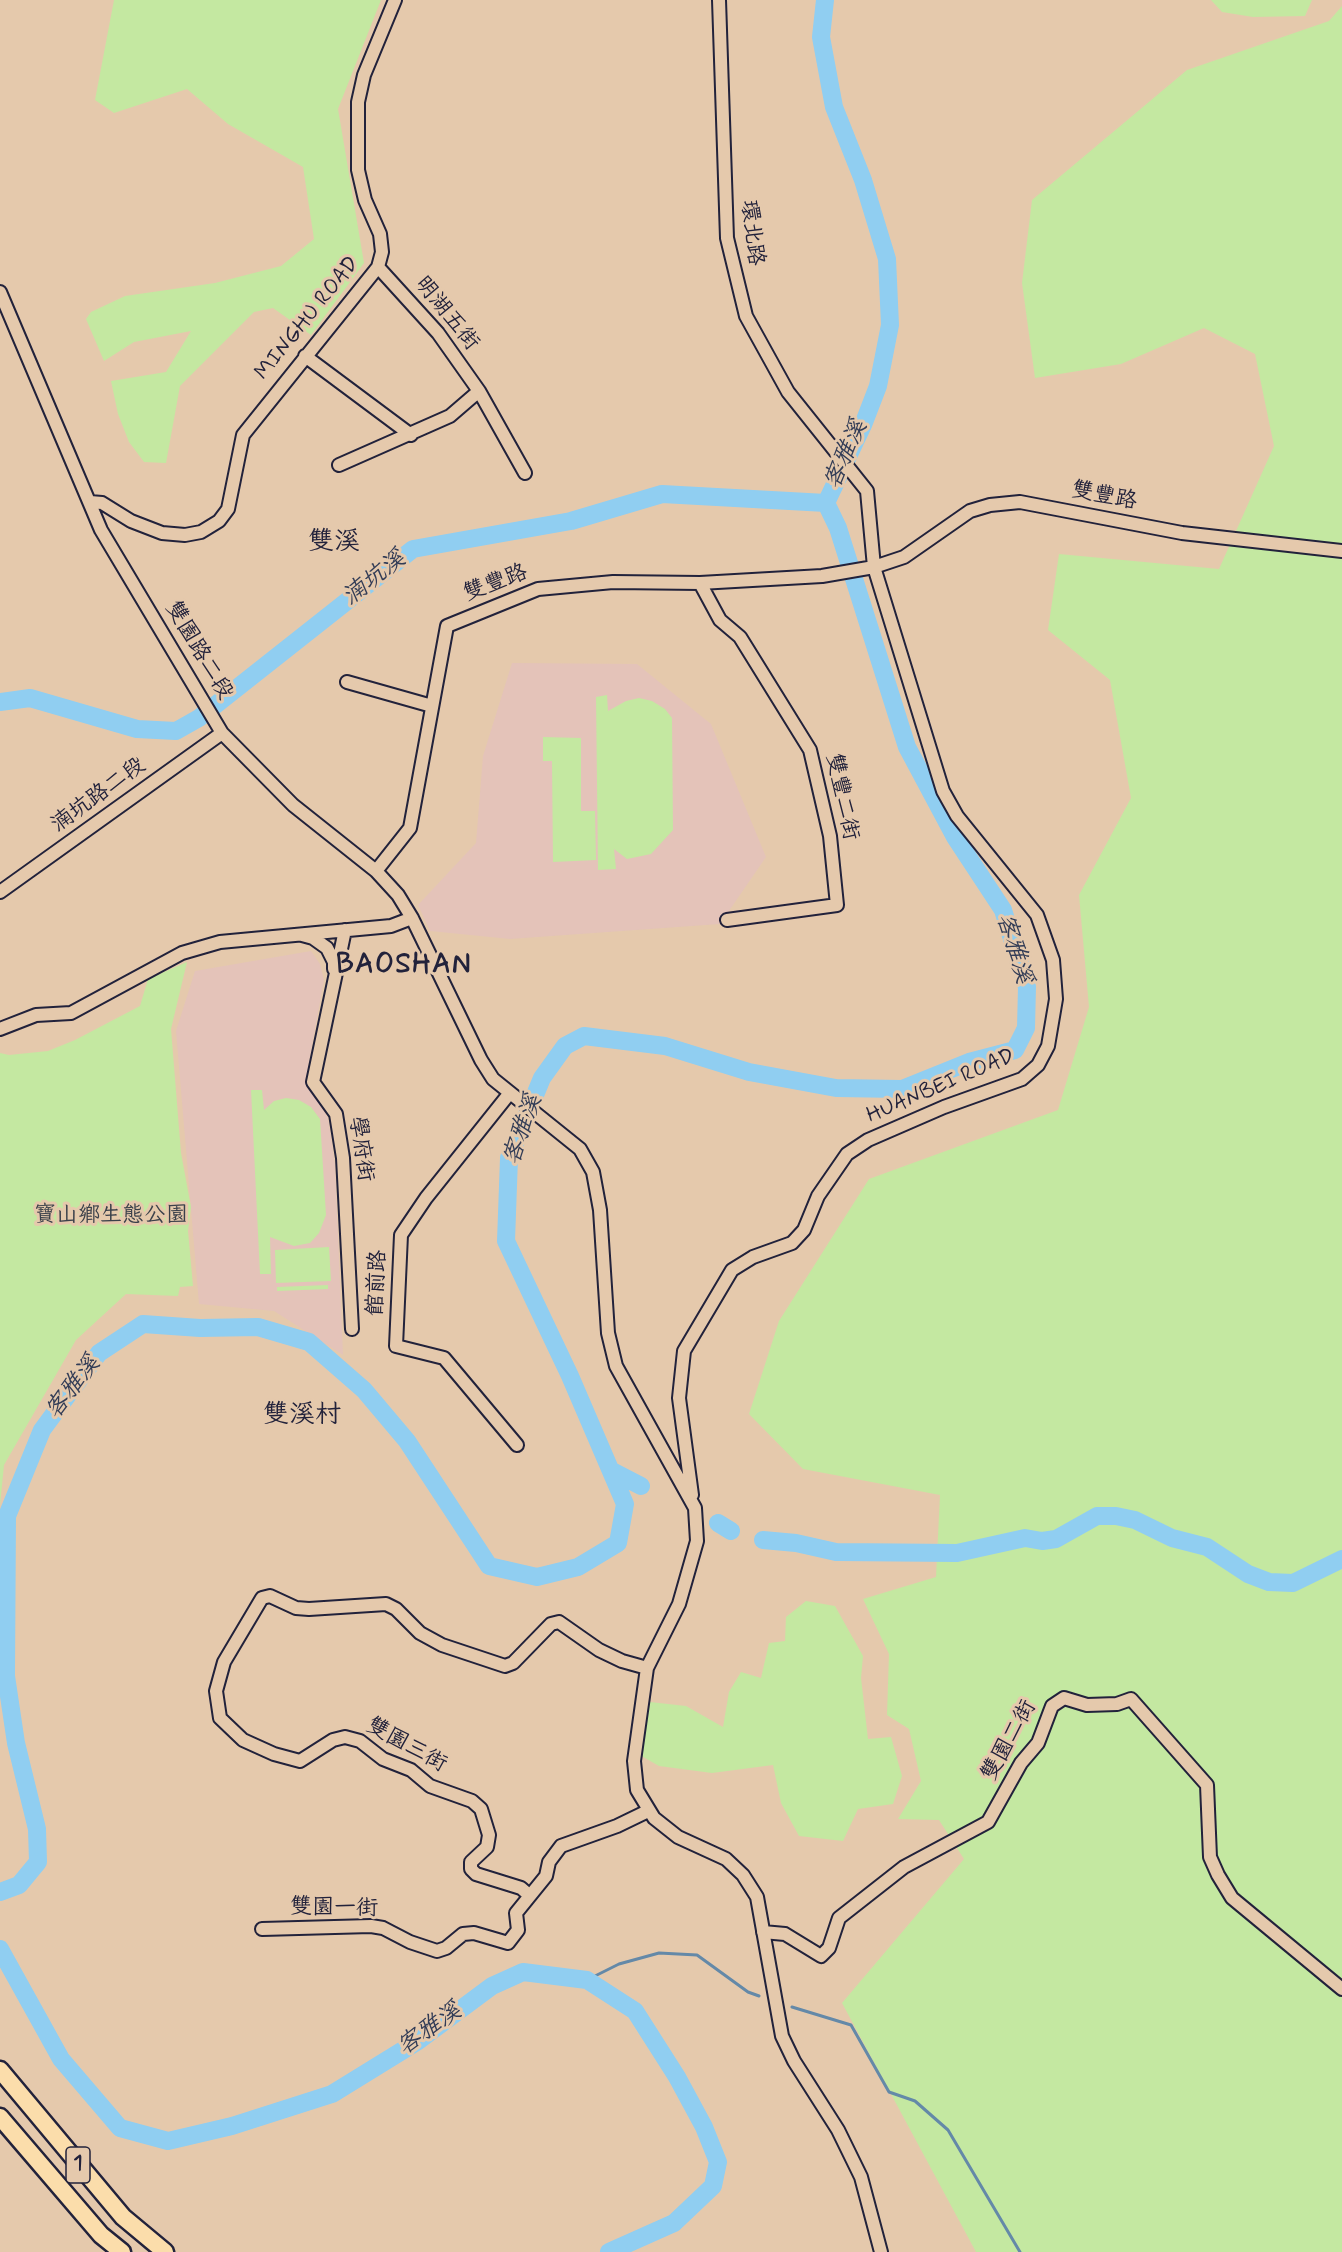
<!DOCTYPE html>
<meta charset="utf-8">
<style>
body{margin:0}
canvas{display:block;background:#e5c9ac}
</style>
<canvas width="1342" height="2252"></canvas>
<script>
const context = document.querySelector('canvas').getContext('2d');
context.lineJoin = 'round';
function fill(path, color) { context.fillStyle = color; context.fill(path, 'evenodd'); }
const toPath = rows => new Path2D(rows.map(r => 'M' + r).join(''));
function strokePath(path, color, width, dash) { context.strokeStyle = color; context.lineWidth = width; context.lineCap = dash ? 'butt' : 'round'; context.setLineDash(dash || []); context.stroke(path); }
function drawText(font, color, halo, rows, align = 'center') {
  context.font = font + ' Mynerve,"LXGW WenKai TC",sans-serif'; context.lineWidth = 6; context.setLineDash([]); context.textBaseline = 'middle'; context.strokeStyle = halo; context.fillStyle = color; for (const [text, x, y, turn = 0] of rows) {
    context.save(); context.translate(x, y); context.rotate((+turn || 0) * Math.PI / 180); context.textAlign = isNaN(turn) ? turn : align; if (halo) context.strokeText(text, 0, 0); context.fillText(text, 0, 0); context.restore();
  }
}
const built = toPath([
 [512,663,637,664,711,724,766,857,720,924,510,939,430,931,418,905,476,843,483,756],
 [311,951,320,964,324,980,306,1078,328,1118,335,1164,343,1355,274,1311,199,1304,176,1031,195,971]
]);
const green = toPath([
 [114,0,381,0,338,109,364,263,311,335,273,308,254,312,180,386,166,463,144,462,129,442,118,414,111,381,166,372,191,331,134,342,104,361,86,319,91,312,125,296,215,283,281,266,314,239,303,167,228,124,187,89,114,113,95,100],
 [1211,0,1312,0,1305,16,1253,17,1222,12],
 [1342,6,1342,2252,976,2252,842,2003,964,1859,939,1820,898,1819,921,1781,909,1729,887,1715,889,1654,863,1599,936,1577,940,1495,803,1469,749,1414,779,1321,869,1179,1058,1110,1089,1007,1079,895,1131,798,1110,680,1048,630,1059,554,1219,569,1274,446,1255,354,1204,328,1121,364,1035,378,1022,283,1032,200,1187,70,1329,21],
 [607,695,608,711,626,701,639,698,652,701,665,709,672,718,673,830,651,854,627,859,614,849,616,869,598,870,596,697],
 [543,737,581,738,581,811,595,811,596,860,553,862,552,761,543,761],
 [187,962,171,1029,181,1153,191,1207,188,1231,193,1286,180,1287,178,1296,126,1294,76,1340,4,1465,0,1505,0,1053,9,1055,48,1051,75,1040,140,1006,148,979],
 [251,1090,262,1090,264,1110,274,1101,286,1098,299,1100,311,1107,320,1119,326,1215,319,1233,310,1243,294,1246,270,1237,271,1274,260,1274],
 [329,1247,331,1281,276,1283,275,1250],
 [328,1285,328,1289,277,1291,277,1287],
 [806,1601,835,1606,863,1656,861,1678,868,1739,891,1737,902,1776,893,1804,858,1809,843,1841,799,1836,781,1803,773,1765,712,1773,659,1766,638,1754,650,1702,686,1706,723,1727,729,1692,741,1672,761,1678,769,1643,785,1641,786,1617]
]);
const stream = toPath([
 [587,1980,619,1964,659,1953,697,1955,748,1992,759,1996],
 [792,2007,851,2025,889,2092,915,2101,948,2130,1020,2252]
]);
const river = toPath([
 [0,702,30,698,137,729,176,731,199,718,413,549,571,521,662,494,826,503],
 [612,1471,641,1486],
 [718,1523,731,1531],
 [763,1540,796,1543,836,1552,957,1553,1025,1538,1042,1541,1056,1539,1097,1516,1116,1516,1135,1520,1172,1538,1207,1547,1248,1574,1269,1582,1293,1583,1342,1559],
 [0,1892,19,1885,38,1862,37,1829,16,1743,6,1676,7,1516,42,1430,99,1353,143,1324,200,1328,258,1327,309,1342,364,1390,407,1441,489,1566,537,1577,578,1567,618,1543,625,1504,570,1376,506,1241,509,1158,542,1078,565,1046,584,1036,665,1046,749,1072,836,1088,902,1089,969,1062,1015,1050,1026,1028,1027,987,1003,910,955,837,907,747,838,528,826,503,863,425,878,386,890,325,887,259,863,180,834,107,821,37,825,0],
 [0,1949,61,2059,120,2128,168,2141,232,2126,332,2094,418,2041,492,1986,523,1972,587,1980,635,2011,677,2077,704,2127,718,2162,713,2186,674,2223,609,2252]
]);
const minor = toPath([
 [378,267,438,333,479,391,525,473],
 [0,292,101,530,222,733,293,805,376,871,398,895,412,918,481,1060,493,1079,580,1149,593,1172,600,1210,608,1333,616,1366,695,1508,697,1541,679,1604,647,1668,634,1761,637,1790,654,1818,678,1837,726,1859,743,1875,757,1897,782,2036,794,2061,838,2130,861,2177,881,2252],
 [305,356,411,435],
 [339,465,450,416,479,391],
 [90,502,102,503,131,521,162,533,185,535,201,532,219,521,228,509,243,435,378,267,382,252,380,234,365,200,358,170,358,102,364,75,395,0],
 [700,583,720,620,740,637,810,750,830,836,837,905,727,920],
 [347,682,432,706],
 [376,871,410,828,447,626,538,589,613,582,700,583,822,576,874,567,904,557,970,511,990,505,1020,502,1182,533,1342,551],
 [0,892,222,733],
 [345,930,313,1082,336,1114,343,1158,352,1329],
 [302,935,313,938,327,948,334,962,334,969],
 [0,1029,36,1015,71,1013,182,953,220,942,391,926,412,918],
 [509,1094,426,1198,401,1235,396,1346,444,1358,517,1445],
 [692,1495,679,1398,684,1351,732,1270,753,1257,792,1243,804,1230,818,1196,847,1154,868,1140,944,1107,1022,1079,1038,1065,1048,1046,1056,999,1053,960,1037,915,957,816,943,791,874,567,867,491,788,392,746,316,727,238,719,0],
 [529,1895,521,1888,476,1874,471,1869,471,1862,487,1847,489,1835,481,1809,472,1801,430,1786,411,1770,383,1759,360,1741,345,1737,333,1740,300,1761,274,1754,243,1740,220,1718,216,1691,224,1662,262,1598,270,1596,296,1608,309,1609,386,1604,396,1609,420,1633,442,1645,505,1666,513,1663,551,1624,559,1622,599,1650,622,1661,647,1668],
 [262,1929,371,1926,383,1928,410,1942,437,1951,446,1948,463,1934,474,1933,508,1943,518,1930,516,1913,546,1876,549,1862,561,1846,617,1826,648,1811],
 [763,1932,785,1934,821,1956,829,1948,839,1918,904,1867,988,1822,1021,1763,1038,1743,1052,1706,1064,1698,1087,1705,1117,1704,1131,1699,1207,1785,1210,1857,1218,1875,1232,1898,1342,1989]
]);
const highway = toPath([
 [0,2070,123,2217,165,2252],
 [0,2117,101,2235,122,2252]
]);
const shields = [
 [78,2165,24]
];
const shieldNames = [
 ["1",78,2165]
];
const streetNames = [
 ["環北路",751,233,83],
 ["明湖五街",446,314,51],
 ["MINGHU ROAD",308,319,-51],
 ["雙豐路",1104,497,11],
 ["雙豐路",496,584,-21],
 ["雙園路二段",198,651,59],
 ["湳坑路二段",99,796,-36],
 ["雙豐二街",841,797,78],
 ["HUANBEI ROAD",941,1087,-23],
 ["學府街",360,1149,82],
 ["館前路",378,1283,-87],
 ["雙園二街",1010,1741,-61],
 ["雙園三街",406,1746,29],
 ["雙園一街",334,1909,1]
];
const parkNames = [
 ["寶山鄉生態公園",111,1216]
];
const waterNames = [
 ["客雅溪",847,455,-66],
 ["湳坑溪",375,579,-38],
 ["客雅溪",1013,949,73],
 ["客雅溪",524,1130,-71],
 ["客雅溪",74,1388,-52],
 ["客雅溪",430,2030,-35]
];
const quarterNames = [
 ["雙溪",334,544],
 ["雙溪村",302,1417]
];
const districtNames = [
 ["BAOSHAN",404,966]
];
fill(built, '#e4c3b9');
fill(green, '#c4e8a1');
strokePath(stream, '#6489a8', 3);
strokePath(river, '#90cef1', 18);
strokePath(minor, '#22223b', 16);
strokePath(highway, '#22223b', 21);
strokePath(minor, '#e5c9ac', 12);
strokePath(highway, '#fbddab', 16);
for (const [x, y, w] of shields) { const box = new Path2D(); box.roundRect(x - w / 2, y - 18, w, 36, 4.5); context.fillStyle = '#e5c9ac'; context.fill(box); strokePath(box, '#22223b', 1.5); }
drawText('bold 21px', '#22223b', null, shieldNames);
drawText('22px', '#22223b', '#e5c9ac', streetNames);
drawText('22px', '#3a404a', '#e5c9ac', parkNames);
drawText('italic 24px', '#323c56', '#e5c9ac', waterNames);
drawText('26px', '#22223b', '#e5c9ac', quarterNames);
context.letterSpacing = '1.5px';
drawText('bold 28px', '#22223b', '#e5c9ac', districtNames);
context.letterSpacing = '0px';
</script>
